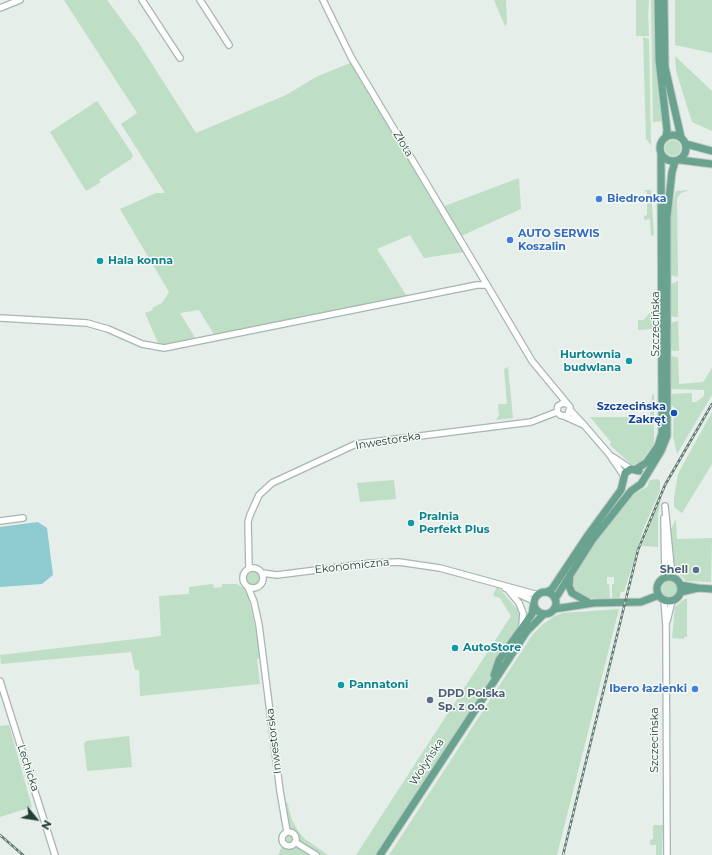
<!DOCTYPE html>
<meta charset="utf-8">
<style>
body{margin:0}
#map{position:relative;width:712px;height:855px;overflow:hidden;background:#e5eee9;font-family:Montserrat,sans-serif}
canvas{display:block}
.north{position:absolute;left:16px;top:799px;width:40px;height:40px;-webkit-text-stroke:3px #f5faf7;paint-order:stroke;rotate:120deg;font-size:11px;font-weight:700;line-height:16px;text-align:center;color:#243f36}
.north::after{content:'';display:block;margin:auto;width:14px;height:18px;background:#243f36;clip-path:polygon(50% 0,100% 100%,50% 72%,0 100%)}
</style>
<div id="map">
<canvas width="712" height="855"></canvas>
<div class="north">N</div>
</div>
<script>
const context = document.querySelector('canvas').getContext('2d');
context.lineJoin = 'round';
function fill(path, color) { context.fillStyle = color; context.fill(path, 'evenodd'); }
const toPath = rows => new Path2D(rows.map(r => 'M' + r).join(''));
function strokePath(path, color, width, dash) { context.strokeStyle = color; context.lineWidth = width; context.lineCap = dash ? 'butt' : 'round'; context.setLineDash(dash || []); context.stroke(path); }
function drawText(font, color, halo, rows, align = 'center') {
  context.font = font + ' Montserrat,sans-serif'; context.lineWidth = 3; context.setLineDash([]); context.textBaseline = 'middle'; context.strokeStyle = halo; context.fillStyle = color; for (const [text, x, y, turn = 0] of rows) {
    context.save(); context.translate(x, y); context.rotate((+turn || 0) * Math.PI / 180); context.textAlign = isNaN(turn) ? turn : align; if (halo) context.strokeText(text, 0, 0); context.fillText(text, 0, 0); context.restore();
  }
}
const green = toPath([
 [64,0,107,0,138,42,196,133,286,95,316,77,355,61,442,207,519,178,521,209,461,236,464,252,424,258,410,235,377,249,408,298,215,336,199,310,180,313,196,339,163,346,158,343,145,313,153,310,152,308,162,303,169,292,120,209,156,193,165,193,121,124,137,113],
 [494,0,506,0,507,24,505,26],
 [636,0,649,0,648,16,649,36,636,36],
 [651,0,656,0,664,121,653,122],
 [675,0,712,0,712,53,675,45],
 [643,37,649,39,651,145,646,139],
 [675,56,712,91,712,131,692,122,676,71],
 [97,101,133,155,131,159,99,180,101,182,86,191,50,132],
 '665 148a8 8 0 1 1 16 0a8 8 0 1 1-16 0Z',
 [644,190,651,190,654,236,651,235,650,219,644,220,644,216,647,215,647,192],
 [690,190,681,193,677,198,678,277,670,275,669,216,676,191],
 [678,281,678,317,673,317,669,313,669,285],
 [653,308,653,329,638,330,638,320,644,320],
 [678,321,679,351,673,351,670,348,669,325,673,322],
 [674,355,674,357,678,357,679,384,703,382,712,368,712,395,677,454,673,436,674,406,672,406,670,397,672,394,690,393,692,394,692,402,696,402,704,396,704,390,671,389,670,359],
 [508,367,513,418,496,420,499,415,498,406,499,404,507,404,504,369],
 [654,394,654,444,640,463,632,465,610,445,611,442,590,417,650,417,652,395],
 [712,412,712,464,682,513,674,507,674,498,678,474],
 [658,479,660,481,660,491,644,527,624,592,621,592,619,600,615,600,612,598,612,584,614,584,614,577,607,577,607,584,609,584,610,598,607,600,583,597,574,592,571,580,592,545,617,515,633,495,647,487,650,480],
 [394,480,396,499,360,502,357,483],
 [661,496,658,515,658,547,642,546],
 [676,519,677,539,712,538,711,582,686,581,677,572,676,566,673,567,670,531],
 '245 578a8 8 0 1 1 16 0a8 8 0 1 1-16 0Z',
 '662 589a8 8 0 1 1 16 0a8 8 0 1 1-16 0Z',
 [213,584,214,588,222,587,222,584,237,584,247,591,262,658,257,659,260,684,140,696,139,670,135,670,131,652,1,664,0,655,161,636,159,596,189,594,189,587],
 [497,586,518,610,521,623,491,680,376,855,356,855,511,616,500,598,493,596],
 [685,599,687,599,687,637,684,637,684,639,672,638,675,607],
 [619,609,557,855,389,855,533,634,543,624,555,616,563,613],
 [9,725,32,807,0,817,0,726],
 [129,736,132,767,87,771,84,744,86,741],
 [287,802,292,820,298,831,305,839,328,855,278,855,284,843,287,833,284,803],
 [663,825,662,855,656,855,656,845,650,845,650,840,653,839,653,827,654,825]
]);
const water = toPath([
 [38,522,47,528,53,575,42,584,0,587,0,527]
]);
const minor = toPath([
 [142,0,180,58],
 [200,0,229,45],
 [323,0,351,57,487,285],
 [0,8,20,0],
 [0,318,87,323,108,329,142,344,164,348,477,285,487,285,532,361,570,407,568,415,564,416,560,415,557,412,558,406,563,403,567,404],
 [564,416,584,425,570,410],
 [584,425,609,454,624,476],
 [613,457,631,469],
 [665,506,672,577],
 [664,518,665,578],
 [0,521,23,518],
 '243 578a10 10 0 1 1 20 0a10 10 0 1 1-20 0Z',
 [249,568,248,522,250,515,259,495,272,483,356,444,531,422,557,412],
 [262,573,277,575,372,563,399,562,440,568,538,595],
 [248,587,254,602,259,625,280,791,287,832],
 [505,588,534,601],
 [509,591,519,603,523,613,522,626],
 [664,600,666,625,667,855],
 [667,621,672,601],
 [0,681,55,855],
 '282 839a7 7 0 1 1 14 0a7 7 0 1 1-14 0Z',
 [295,842,316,855]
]);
const major = toPath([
 [658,0,659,60,667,130,666,137],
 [664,0,665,67,681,137],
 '660 148a13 13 0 1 1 26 0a13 13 0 1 1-26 0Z',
 [686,144,712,151],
 [680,160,712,164],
 [636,469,646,463,658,446,662,433,661,154],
 [570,575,569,586,572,593,588,602],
 '657 589a12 12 0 1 1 24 0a12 12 0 1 1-24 0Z',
 [680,585,698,588,712,589],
 [547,592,552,589,588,535,621,490,625,473,631,469,639,471],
 [681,592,698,588],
 '534 603a11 11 0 1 1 22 0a11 11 0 1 1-22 0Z',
 [555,599,593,539,631,491,641,484,661,451,667,436,667,217,672,172,675,162],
 [554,609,594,603,641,602,659,595],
 [494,675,499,660,532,614,534,602],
 [380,855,527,631,544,614]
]);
const rail = toPath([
 [0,835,23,855],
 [563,855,638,550,665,485,712,404]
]);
const markers = [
 [599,199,4,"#3f7fe0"],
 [510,240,4,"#3f7fe0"],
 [100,261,4,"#0f9aa8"],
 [629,361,4,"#0f9aa8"],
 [674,413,4,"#1a4fb4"],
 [411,523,4,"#0f9aa8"],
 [696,570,4,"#5c6f8a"],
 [455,648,4,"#0f9aa8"],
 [341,685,4,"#0f9aa8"],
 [695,689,4,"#3f7fe0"],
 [430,700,4,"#5c6f8a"]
];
const streetNames = [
 ["Złota",403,144,59],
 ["Szczecińska",656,324,-90],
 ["Inwestorska",388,441,-9],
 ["Ekonomiczna",352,566,-6],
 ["Szczecińska",655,740,-90],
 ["Inwestorska",274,741,-97],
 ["Wołyńska",427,762,-57],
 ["Lechicka",28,768,72]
];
const shopNames = [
 ["Biedronka",607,199],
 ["AUTO SERWIS",518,234],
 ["Koszalin",518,247],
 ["Ibero łazienki",687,689,"right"]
];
const cultureNames = [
 ["Hala konna",108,261],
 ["Hurtownia",621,355,"right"],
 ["budwlana",621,368,"right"],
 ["Pralnia",419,517],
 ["Perfekt Plus",419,530],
 ["AutoStore",463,648],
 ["Pannatoni",349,685]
];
const transitNames = [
 ["Szczecińska",666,407],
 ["Zakręt",666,420]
];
const serviceNames = [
 ["Shell",688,570],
 ["DPD Polska",438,694,"left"],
 ["Sp. z o.o.",438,707,"left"]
];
fill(green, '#bedec5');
fill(water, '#8ecbd1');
strokePath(minor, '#a7b6b0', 8);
strokePath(major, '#c2c9c7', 9);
strokePath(minor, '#fff', 5.5);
strokePath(major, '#6aa290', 7);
strokePath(rail, '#5f7b71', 2.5);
strokePath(rail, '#f5faf7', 1, [3]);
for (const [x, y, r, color] of markers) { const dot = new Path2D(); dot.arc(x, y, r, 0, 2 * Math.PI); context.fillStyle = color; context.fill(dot); strokePath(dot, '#f5faf7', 1.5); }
drawText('11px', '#243f36', '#f5faf7', streetNames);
drawText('bold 11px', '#366cbe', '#f5faf7', shopNames, 'left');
drawText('bold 11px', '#0d838f', '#f5faf7', cultureNames, 'left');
drawText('bold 11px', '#164399', '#f5faf7', transitNames, 'right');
drawText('bold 11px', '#4e5e75', '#f5faf7', serviceNames, 'right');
</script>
